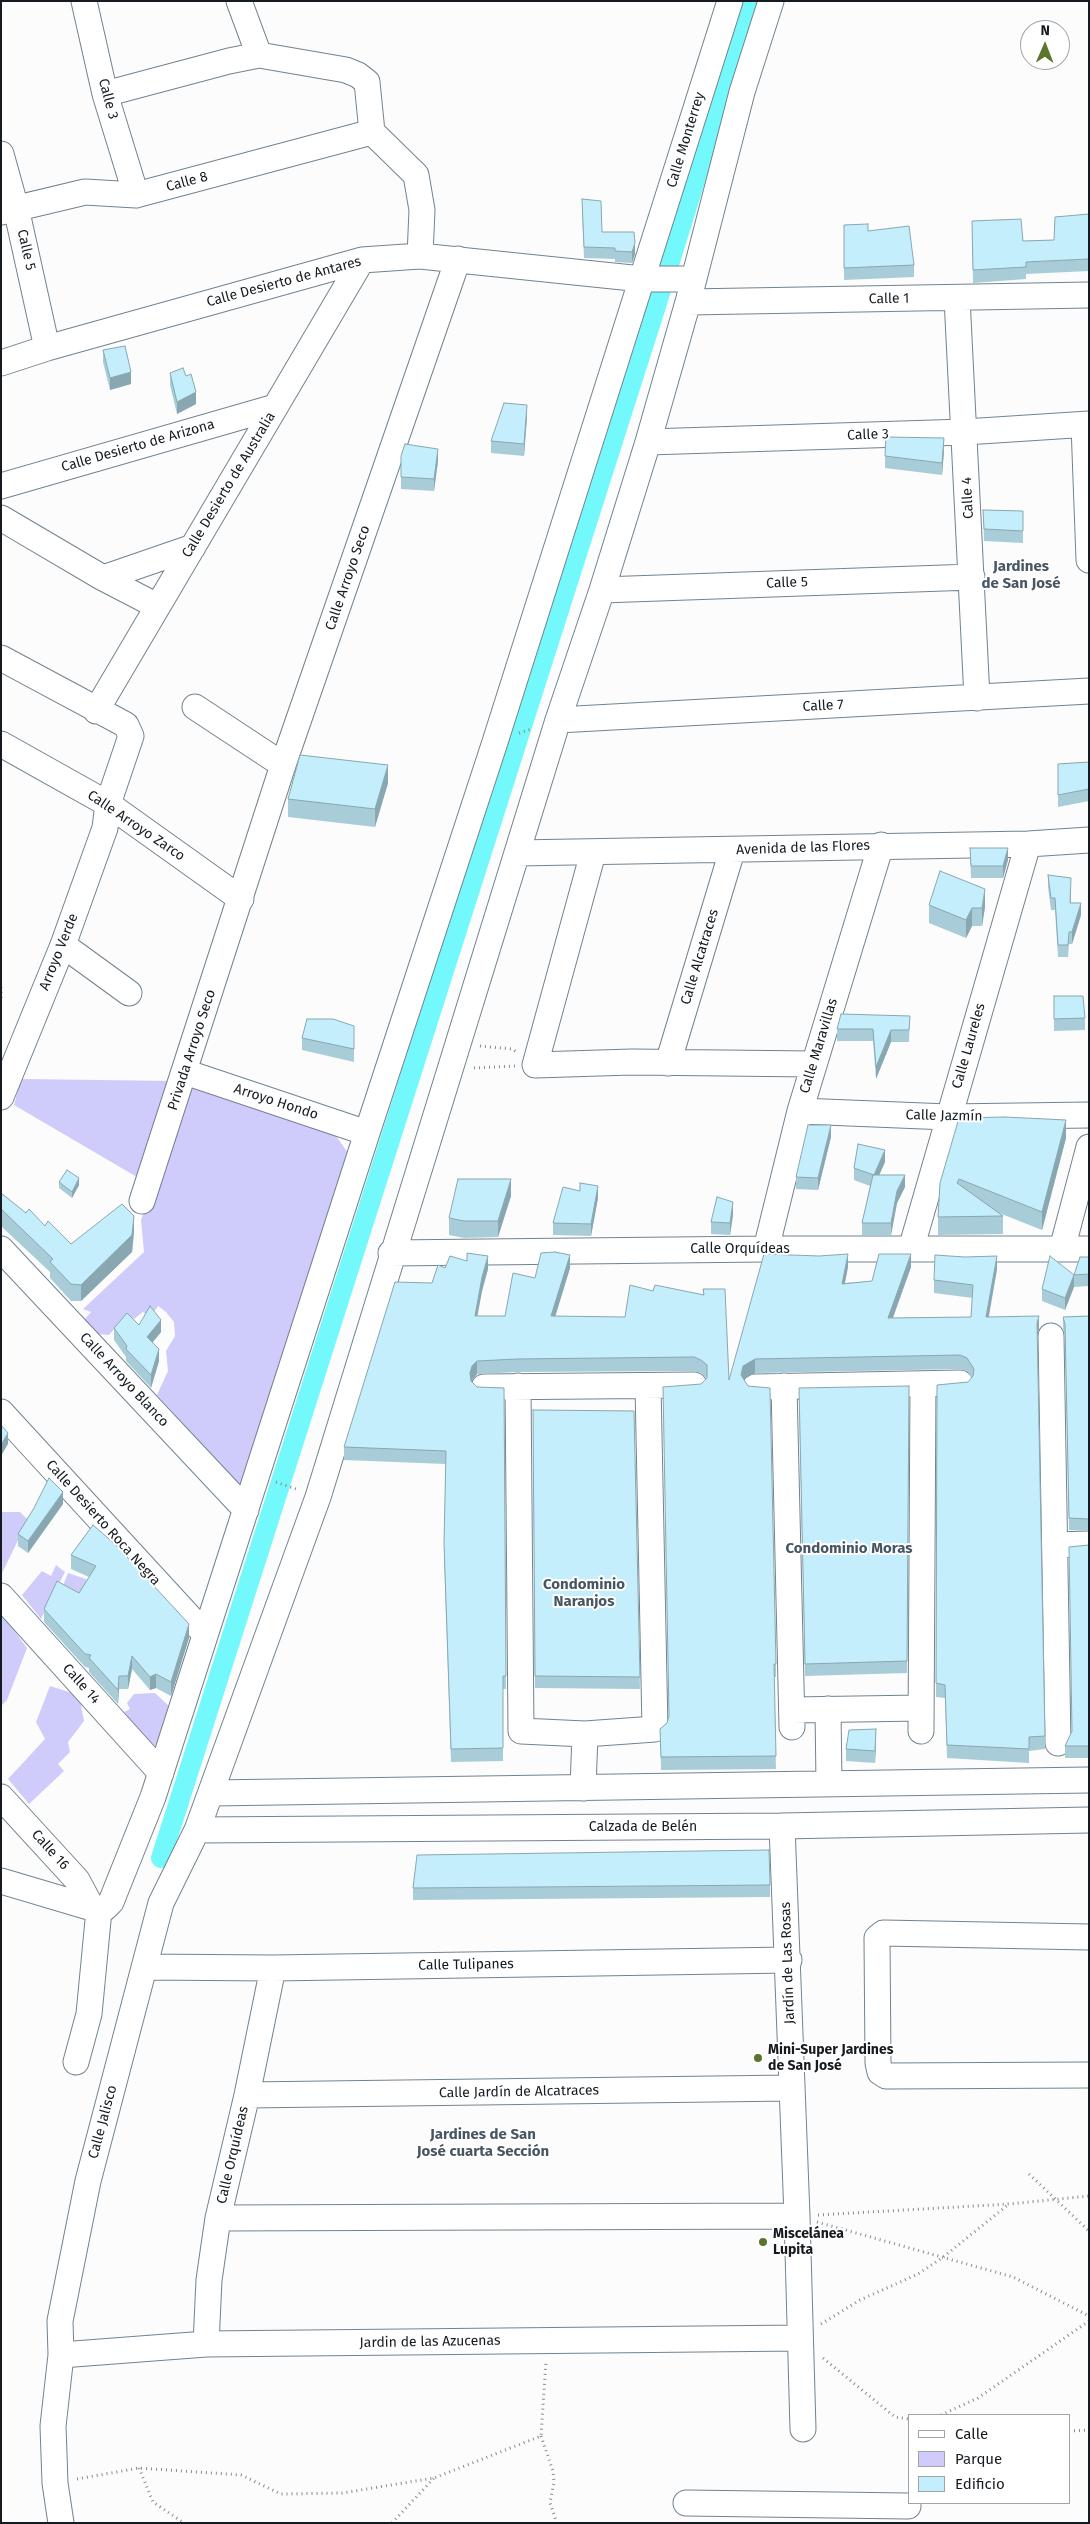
<!DOCTYPE html>
<meta charset="utf-8">
<style>
body{margin:0}
#map{position:relative;width:1090px;height:2524px;overflow:hidden;background:#fbfcfb;font-family:"Fira Sans",sans-serif}
canvas{display:block}
.frame{position:absolute;inset:0;border:2px solid #151b20;pointer-events:none}
.legend{position:absolute;left:908px;top:2414px;width:162px;height:90px;box-sizing:border-box;background:#fff;border:1px solid #a1a4a6;margin:0;padding:6px 9px;list-style:none;font-size:15px;color:#151b20}
.legend li{display:flex;align-items:center;gap:10px;height:25px}
.legend b{width:25px;border:1px solid #a1a4a6}
.north{position:absolute;left:1020px;top:20px;width:50px;height:50px;box-sizing:border-box;background:#fff;border:1px solid #a1a4a6;border-radius:50%;rotate:1deg;font-size:14px;font-weight:700;line-height:20px;text-align:center;color:#151b20}
.north::after{content:'';display:block;margin:auto;width:18px;height:22px;background:#59762b;clip-path:polygon(50% 0,100% 100%,50% 72%,0 100%)}
</style>
<div id="map">
<canvas width="1090" height="2524"></canvas>
<div class="frame"></div>
<ul class="legend">
<li><b style="height:6px;background:#fff"></b>Calle</li>
<li><b style="height:14px;background:#cfccfb"></b>Parque</li>
<li><b style="height:14px;background:#c4eefb"></b>Edificio</li>
</ul>
<div class="north">N</div>
</div>
<script>
const context = document.querySelector('canvas').getContext('2d');
context.lineJoin = 'round';
function fill(path, color) { context.fillStyle = color; context.fill(path, 'evenodd'); }
const toPath = rows => new Path2D(rows.map(r => 'M' + r).join(''));
function strokePath(path, color, width, dash) { context.strokeStyle = color; context.lineWidth = width; context.lineCap = dash ? 'butt' : 'round'; context.setLineDash(dash || []); context.stroke(path); }
function drawText(font, color, halo, rows, align = 'center') {
  context.font = font + ' "Fira Sans",sans-serif'; context.lineWidth = 4; context.setLineDash([]); context.textBaseline = 'middle'; context.strokeStyle = halo; context.fillStyle = color; for (const [text, x, y, turn = 0] of rows) {
    context.save(); context.translate(x, y); context.rotate((+turn || 0) * Math.PI / 180); context.textAlign = isNaN(turn) ? turn : align; if (halo) context.strokeText(text, 0, 0); context.fillText(text, 0, 0); context.restore();
  }
}
const green = toPath([
 [21,1079,174,1081,142,1180,14,1105],
 [191,1086,334,1133,348,1153,244,1487,235,1485,214,1457,157,1395,168,1371,166,1351,175,1336,174,1322,166,1312,158,1306,150,1318,143,1312,134,1319,127,1314,109,1335,97,1334,84,1320,91,1312,83,1309,144,1252,141,1220],
 [2,1512,20,1512,28,1520,1,1575],
 [56,1565,65,1572,41,1619,22,1595,42,1571,51,1576],
 [68,1573,86,1579,88,1583,75,1601,60,1593],
 [1,1613,27,1648,7,1700,1,1706],
 [50,1686,79,1695,84,1721,68,1742,70,1752,58,1764,64,1771,29,1804,8,1779,45,1739,36,1722],
 [155,1693,170,1707,161,1743,151,1746,124,1712,130,1709,127,1703,134,1694]
]);
const canal = toPath([
 [161,1858,656,306,751,1]
]);
const path = toPath([
 [519,733,532,729],
 [1,987,1,998],
 [480,1046,512,1049,518,1053],
 [474,1068,515,1066],
 [276,1482,299,1490],
 [1029,2174,1089,2231],
 [818,2215,1009,2204,1089,2196],
 [817,2222,1013,2277,1089,2316],
 [821,2324,860,2300,918,2274,942,2258,1009,2204],
 [823,2358,895,2417,909,2419],
 [941,2415,978,2398,1089,2321],
 [1069,2431,1089,2430],
 [541,2436,553,2471,554,2482,550,2503,557,2523],
 [139,2468,153,2502,184,2523],
 [77,2479,139,2468,241,2475,281,2494,342,2493,434,2478,541,2436,546,2361],
 [392,2523,434,2478]
]);
const minor = toPath([
 [84,1,105,94,136,195],
 [239,1,259,55],
 [105,94,229,61,259,55,346,70,358,75,367,82,372,132,416,175,422,210,420,256],
 [1,154,16,208,47,348],
 [1,212,85,192,136,195,372,132],
 [957,298,977,698],
 [688,302,1089,295],
 [1,363,47,348,362,260,420,256,642,279,693,279],
 [1084,425,1089,560],
 [648,442,965,432,1089,424],
 [1,486,275,407],
 [1,518,103,578,157,606],
 [103,578,193,547],
 [602,590,972,577],
 [1,658,126,725,131,736,108,804,105,828,63,945,1,1097],
 [195,707,283,765],
 [96,711,362,260],
 [558,720,1089,691],
 [1,744,108,804,241,899],
 [517,853,1028,844,1089,840],
 [593,853,535,1065,632,1062,813,1064],
 [63,945,129,993],
 [668,1063,732,851],
 [185,1072,367,1133],
 [800,1111,948,1117,1089,1115],
 [142,1201,283,765,458,259],
 [1,1249,246,1510],
 [766,1249,800,1111,881,845],
 [911,1249,1028,844],
 [1062,1249,1089,1147],
 [391,1253,766,1249,1089,1249],
 [1051,1336,1058,1743],
 [518,1386,521,1731,585,1734,655,1729,648,1386],
 [784,1386,792,1727],
 [484,1387,694,1385],
 [755,1387,960,1383],
 [1,1412,205,1634],
 [1055,1545,1089,1544],
 [1,1596,161,1773],
 [828,1709,829,1784],
 [792,1710,921,1708],
 [921,1731,923,1384],
 [583,1788,585,1734],
 [211,1793,1089,1780],
 [1,1797,77,1880,92,1908],
 [782,1826,797,2216,803,2429],
 [197,1830,782,1826,1089,1820],
 [1,1881,92,1908,99,1910,105,1908,111,1902,153,1797,367,1133,495,742,730,1],
 [1089,1937,883,1933,877,1938,878,2063,880,2072,886,2076,1089,2075],
 [144,1967,273,1968,789,1960],
 [76,2062,89,2014,99,1910],
 [247,2095,791,2088],
 [218,2218,797,2216],
 [206,2344,209,2280,218,2218,247,2095,273,1968],
 [61,2355,206,2344,800,2338],
 [686,2503,908,2506],
 [61,2523,55,2483,53,2426,61,2355,60,2321,88,2181,161,1903,197,1830,318,1497,558,720,602,590,648,442,688,302,742,92,771,1]
]);
const wall = toPath([
 [582,210,602,232,635,254,632,263,615,262,615,259,584,258],
 [1089,214,1089,271,1026,274,1026,279,973,283,972,233,1023,241,1054,240],
 [844,225,868,231,914,265,914,277,844,280],
 [103,350,131,384,110,390,103,362],
 [170,373,196,404,177,414,170,385],
 [527,417,524,456,491,453,491,441],
 [944,451,942,475,885,468,885,456],
 [401,456,438,461,434,491,401,489],
 [983,510,1023,511,1023,543,984,541],
 [1089,762,1089,801,1058,807,1058,764],
 [388,783,375,827,288,817,288,799],
 [970,848,1008,860,1003,878,971,878],
 [1048,875,1071,890,1071,903,1081,915,1072,944,1069,944,1068,957,1058,957,1055,910,1051,910,1048,887],
 [929,905,985,907,982,926,972,926,966,938,929,923],
 [1054,996,1085,1018,1085,1030,1054,1031],
 [910,1016,909,1042,891,1042,876,1079,873,1041,837,1041,837,1029],
 [354,1026,354,1062,302,1050,302,1038],
 [831,1137,818,1190,796,1189,796,1177],
 [1066,1138,1042,1230,999,1213,1003,1216,1003,1234,938,1235,938,1217,940,1183],
 [885,1162,879,1175,905,1187,897,1203,891,1235,862,1235,862,1223,870,1186,854,1180,854,1168],
 [59,1182,79,1185,72,1198,59,1188],
 [580,1183,598,1198,591,1236,553,1235,553,1223,580,1191],
 [1,1193,26,1213,71,1244,134,1232,132,1252,81,1301,71,1301,50,1278,50,1272,1,1226],
 [511,1196,498,1237,464,1238,449,1235,449,1218],
 [733,1215,730,1235,711,1234,711,1222],
 [1089,1257,1089,1286,1074,1287,1065,1310,1042,1301,1042,1289,1074,1275],
 [848,1267,845,1283,872,1281,911,1267,893,1318,971,1317,973,1298,934,1293,934,1280,997,1269,989,1317,1039,1329,1037,1335,1045,1749,1029,1751,1029,1763,947,1758,945,1698,936,1697,937,1385,968,1382,972,1378,967,1371,960,1369,755,1373,743,1379,776,1664,776,1677,774,1677,776,1769,661,1770,660,1729,667,1723,669,1716,701,1384,707,1378,701,1373,694,1371,517,1372,477,1374,471,1381,477,1387,504,1388,506,1689,503,1689,503,1761,451,1762,444,1556,446,1464,344,1460,344,1447,432,1283,445,1268,488,1269,482,1291,477,1316,505,1316,535,1278,570,1268,555,1317,625,1317,653,1291,703,1295,703,1289,729,1380],
 [1089,1316,1089,1531,1069,1530,1065,1336,1063,1329,1063,1317],
 [139,1325,161,1332,153,1342,159,1361,151,1388,126,1361,126,1357,114,1340,114,1328],
 [909,1386,907,1673,805,1676,799,1401],
 [533,1410,634,1411,640,1689,535,1688],
 [63,1504,28,1553,18,1546,18,1534],
 [93,1525,189,1638,171,1696,156,1688,150,1690,132,1669,128,1689,119,1689,118,1704,89,1672,89,1668,85,1667,44,1622,44,1609,79,1593,89,1577,71,1569,71,1555],
 [1089,1545,1089,1758,1065,1758,1065,1746,1072,1731],
 [876,1742,875,1763,846,1761,846,1749],
 [770,1885,770,1897,413,1900,413,1888]
]);
const shadedWall = toPath([
 [635,243,635,254,632,263,632,252],
 [131,372,131,384,110,390,110,378],
 [196,392,196,404,177,414,177,402],
 [527,405,527,417,524,456,524,444],
 [944,438,944,451,942,475,942,463],
 [438,449,438,461,434,491,434,479],
 [388,765,388,783,375,827,375,809],
 [1008,848,1008,860,1003,878,1003,866],
 [985,889,985,907,982,926,982,908],
 [1081,903,1081,915,1072,944,1072,932],
 [972,908,972,926,966,938,966,920],
 [891,1030,891,1042,876,1079,876,1067],
 [1066,1120,1066,1138,1042,1230,1042,1212],
 [831,1125,831,1137,818,1190,818,1178],
 [885,1150,885,1162,874,1187,874,1175],
 [905,1175,905,1187,897,1203,891,1235,891,1223,897,1191],
 [79,1178,79,1185,72,1198,72,1192],
 [511,1179,511,1196,498,1237,498,1221],
 [598,1186,598,1198,591,1236,591,1224],
 [733,1202,733,1215,730,1235,730,1223],
 [134,1216,134,1232,132,1252,81,1301,81,1285],
 [848,1254,848,1267,842,1297,842,1284],
 [911,1254,911,1267,888,1331,888,1318],
 [570,1255,570,1268,551,1330,551,1316],
 [488,1256,488,1269,482,1291,475,1329,475,1316,482,1277],
 [997,1256,997,1269,986,1330,986,1317],
 [1074,1275,1074,1287,1065,1310,1065,1298],
 [1039,1316,1039,1329,1037,1336,1037,1323],
 [161,1320,161,1332,147,1349,147,1337],
 [159,1349,159,1361,151,1388,151,1375],
 [755,1359,755,1373,743,1380,741,1375,743,1366],
 [477,1361,477,1374,472,1380,470,1387,470,1373,472,1366],
 [8,1433,8,1444,1,1456,1,1445],
 [63,1492,63,1504,28,1553,28,1541],
 [189,1624,189,1638,171,1696,171,1682],
 [132,1656,132,1669,128,1689,128,1676],
 [156,1674,156,1688,150,1690,150,1677],
 [119,1676,119,1689,118,1704,118,1690],
 [876,1729,876,1742,875,1763,875,1751]
]);
const building = toPath([
 [582,199,601,201,602,232,634,232,635,243,632,252,615,251,615,248,584,247,582,199],
 [1089,214,1089,259,1026,262,1026,267,973,270,972,221,1021,219,1023,241,1054,240,1055,217,1089,214],
 [868,224,868,231,909,226,914,265,844,268,844,225,868,224],
 [125,346,131,372,110,378,103,350,125,346],
 [183,368,186,376,191,374,196,392,177,402,170,373,183,368],
 [504,403,527,405,524,444,491,441,504,403],
 [886,437,944,438,942,463,885,456,886,437],
 [405,444,438,449,434,479,401,477,401,456,405,444],
 [983,510,1023,511,1023,531,984,529,983,510],
 [300,755,388,765,375,809,288,799,300,755],
 [1089,762,1089,789,1058,795,1058,764,1089,762],
 [970,848,1008,848,1003,866,971,866,970,848],
 [940,871,985,889,982,908,972,908,966,920,929,905,940,871],
 [1048,875,1071,878,1070,903,1081,903,1072,932,1069,932,1068,945,1058,945,1055,898,1051,898,1048,875],
 [1054,996,1083,996,1085,1018,1054,1019,1054,996],
 [841,1014,910,1016,909,1030,891,1030,876,1067,873,1029,837,1029,841,1014],
 [307,1019,333,1019,354,1026,354,1049,302,1038,307,1019],
 [1004,1117,1066,1120,1042,1212,959,1179,957,1183,1003,1216,938,1217,940,1183,959,1118,1004,1117],
 [808,1125,831,1125,818,1178,796,1177,808,1125],
 [858,1144,885,1150,874,1175,854,1168,858,1144],
 [67,1170,79,1178,72,1192,59,1182,67,1170],
 [873,1175,905,1175,897,1191,891,1223,862,1223,873,1175],
 [458,1179,511,1179,498,1221,464,1221,449,1218,458,1179],
 [580,1183,598,1186,591,1224,553,1223,563,1187,580,1191,580,1183],
 [1,1193,26,1213,29,1209,45,1226,48,1221,71,1244,122,1204,134,1216,132,1235,81,1285,71,1284,50,1262,53,1259,1,1209,1,1193],
 [717,1197,733,1202,730,1223,711,1222,717,1197],
 [555,1252,570,1255,551,1316,625,1317,630,1285,653,1291,655,1285,704,1295,703,1289,725,1289,729,1380,764,1254,819,1256,848,1254,842,1284,872,1281,879,1254,911,1254,888,1318,971,1317,973,1285,934,1280,935,1255,965,1257,997,1256,986,1317,1039,1316,1037,1323,1045,1736,1029,1737,1029,1749,947,1745,945,1685,936,1683,937,1385,968,1382,973,1376,974,1369,967,1358,960,1355,755,1359,743,1366,741,1375,748,1386,770,1388,776,1664,774,1664,776,1756,661,1757,660,1729,667,1723,669,1716,663,1387,701,1384,707,1378,707,1365,701,1360,694,1357,517,1359,477,1361,472,1366,470,1373,471,1381,477,1387,504,1388,506,1676,503,1676,503,1748,451,1749,444,1543,446,1451,344,1447,395,1282,432,1283,438,1265,445,1268,450,1256,467,1261,467,1253,488,1256,482,1277,475,1316,505,1316,513,1273,535,1278,541,1253,555,1252],
 [1050,1256,1074,1275,1065,1298,1042,1289,1050,1256],
 [1080,1257,1089,1257,1089,1274,1074,1275,1080,1257],
 [150,1306,161,1320,147,1337,159,1349,151,1375,126,1349,127,1346,114,1328,127,1313,139,1325,150,1306],
 [1089,1316,1089,1519,1069,1518,1065,1324,1063,1317,1089,1316],
 [909,1386,907,1661,805,1664,799,1388,909,1386],
 [533,1410,634,1411,640,1677,535,1676,533,1410],
 [1,1425,8,1433,1,1445,1,1425],
 [49,1478,63,1492,28,1541,18,1534,34,1508,49,1478],
 [93,1525,116,1545,189,1624,171,1682,156,1674,150,1677,132,1656,128,1676,119,1676,118,1690,89,1658,91,1655,85,1654,44,1609,57,1581,79,1593,96,1566,71,1555,93,1525],
 [1089,1545,1089,1746,1065,1746,1072,1731,1069,1547,1089,1545],
 [876,1729,875,1751,846,1749,849,1730,876,1729],
 [769,1850,770,1885,413,1888,417,1855,769,1850]
]);
const markers = [
 [758,2058,5,"#59762b"],
 [763,2242,5,"#59762b"]
];
const streetNames = [
 ["Calle 3",108,99,75],
 ["Calle Monterrey",686,140,-73],
 ["Calle 8",187,182,-15],
 ["Calle 5",26,250,77],
 ["Calle Desierto de Antares",284,282,-15],
 ["Calle 1",889,299,-1],
 ["Calle 3",868,435,-2],
 ["Calle Desierto de Arizona",138,446,-16],
 ["Calle Desierto de Australia",229,485,-59],
 ["Calle 4",968,498,-93],
 ["Calle Arroyo Seco",348,578,-71],
 ["Calle 5",787,583,-2],
 ["Calle 7",823,706,-3],
 ["Calle Arroyo Zarco",136,826,34],
 ["Avenida de las Flores",803,848,-2],
 ["Arroyo Verde",59,952,-68],
 ["Calle Alcatraces",700,957,-73],
 ["Calle Maravillas",819,1046,-73],
 ["Calle Laureles",969,1046,-74],
 ["Privada Arroyo Seco",192,1050,-72],
 ["Arroyo Hondo",276,1102,18],
 ["Calle Jazmín",944,1116,1],
 ["Calle Orquídeas",740,1249],
 ["Calle Arroyo Blanco",124,1380,47],
 ["Calle Desierto Roca Negra",103,1523,48],
 ["Calle 14",81,1684,48],
 ["Calzada de Belén",643,1827],
 ["Calle 16",50,1850,48],
 ["Jardín de Las Rosas",788,1963,-92],
 ["Calle Tulipanes",466,1965,-1],
 ["Calle Jardín de Alcatraces",519,2092,-1],
 ["Calle Jalisco",103,2122,-75],
 ["Calle Orquídeas",233,2155,-77],
 ["Jardin de las Azucenas",430,2342,-1]
];
const poiNames = [
 ["Mini-Super Jardines",768,2050],
 ["de San José",768,2066],
 ["Miscelánea",773,2234],
 ["Lupita",773,2250]
];
const neighbourhoodNames = [
 ["Jardines",1021,567],
 ["de San José",1021,584],
 ["Condominio Moras",849,1549],
 ["Condominio",584,1585],
 ["Naranjos",584,1602],
 ["Jardines de San",483,2135],
 ["José cuarta Sección",483,2152]
];
fill(green, '#cfccfb');
strokePath(canal, '#73f9fb', 20);
strokePath(minor, '#728390', 27);
strokePath(path, '#888c8e', 3, [1, 4]);
strokePath(minor, '#fff', 25);
fill(wall, '#a9cdd8');
fill(shadedWall, '#89a7b0');
fill(building, '#c4eefb');
strokePath(building, '#89a7b0', 1);
for (const [x, y, r, color] of markers) { const dot = new Path2D(); dot.arc(x, y, r, 0, 2 * Math.PI); context.fillStyle = color; context.fill(dot); strokePath(dot, '#fff', 2); }
drawText('14px', '#151b20', '#fff', streetNames);
drawText('bold 14px', '#151b20', '#fff', poiNames, 'left');
drawText('bold 15px', '#475663', '#fff', neighbourhoodNames);
</script>
